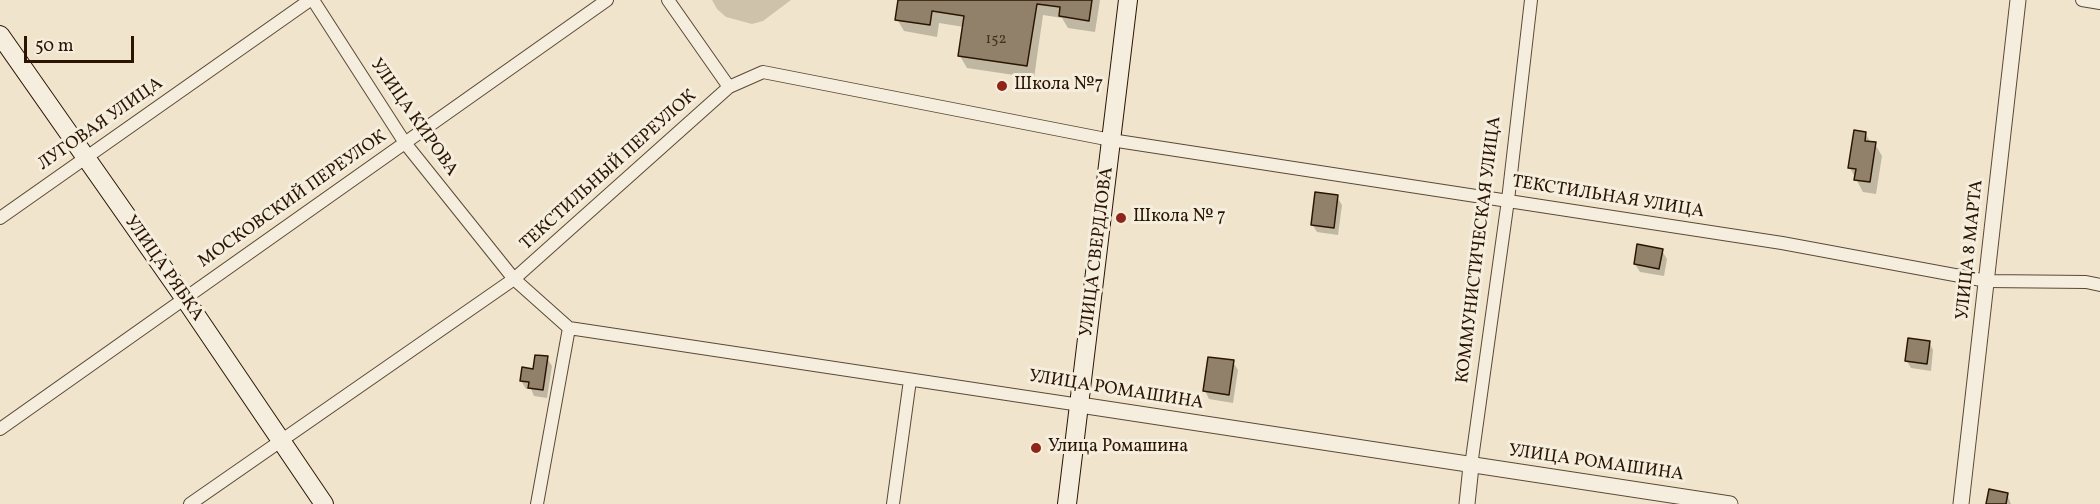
<!DOCTYPE html>
<meta charset="utf-8">
<style>
body{margin:0}
#map{position:relative;width:2100px;height:504px;overflow:hidden;background:#f0e5cc;font-family:Vollkorn,serif}
canvas{display:block}
.scale{position:absolute;left:24px;top:36px;width:110px;height:27px;box-sizing:border-box;border:3px solid #2b1502;border-top:0;padding-left:8px;font-size:18px;line-height:21px;white-space:nowrap;color:#2b1502;-webkit-text-stroke:4px #f5eede;paint-order:stroke}
</style>
<div id="map">
<canvas width="2100" height="504"></canvas>
<div class="scale">50 m</div>
</div>
<script>
const context = document.querySelector('canvas').getContext('2d');
context.lineJoin = 'round';
function fill(path, color) { context.fillStyle = color; context.fill(path, 'evenodd'); }
const toPath = rows => new Path2D(rows.map(r => 'M' + r).join(''));
function strokePath(path, color, width, dash) { context.strokeStyle = color; context.lineWidth = width; context.lineCap = dash ? 'butt' : 'round'; context.setLineDash(dash || []); context.stroke(path); }
function drawText(font, color, halo, rows, align = 'center') {
  context.font = font + ' Vollkorn,serif'; context.lineWidth = 6; context.setLineDash([]); context.textBaseline = 'middle'; context.strokeStyle = halo; context.fillStyle = color; for (const [text, x, y, turn = 0] of rows) {
    context.save(); context.translate(x, y); context.rotate((+turn || 0) * Math.PI / 180); context.textAlign = isNaN(turn) ? turn : align; if (halo) context.strokeText(text, 0, 0); context.fillText(text, 0, 0); context.restore();
  }
}
const green = toPath([
 [712,0,791,0,763,21,752,24,726,17,717,9]
]);
const shadow = toPath([
 [900,0,1100,0,1095,32,1068,28,1062,18,1043,15,1034,78,967,68,960,56,964,27,939,23,937,37,904,31,897,19],
 [1865,133,1871,143,1875,144,1882,156,1876,194,1863,192,1850,168],
 [1337,197,1342,205,1338,235,1317,232,1312,224],
 [1662,251,1667,259,1664,276,1640,272,1635,264],
 [1929,342,1933,350,1931,371,1911,368,1906,360],
 [547,358,552,366,547,398,534,396,531,389,526,389,521,381],
 [1233,362,1238,370,1233,403,1209,399,1205,391],
 [2007,494,2011,504,1987,504]
]);
const building = toPath([
 [898,0,1092,0,1089,21,1059,16,1060,7,1037,4,1027,66,958,56,964,16,932,11,930,25,895,20,898,0],
 [1854,130,1866,132,1865,141,1876,142,1870,182,1854,180,1856,169,1848,168,1854,130],
 [1315,192,1338,195,1334,228,1311,225,1315,192],
 [1637,244,1663,249,1659,269,1634,264,1637,244],
 [1908,338,1930,341,1927,364,1905,361,1908,338],
 [535,355,548,356,543,390,528,388,529,382,520,381,522,367,533,369,535,355],
 [1208,357,1234,360,1229,395,1203,391,1208,357],
 [1989,489,2008,493,2006,504,1986,504,1989,489]
]);
const minor = toPath([
 [313,0,405,143,514,279,569,328,1080,405],
 [668,0,729,87],
 [2082,0,2100,3],
 [0,218,310,0],
 [0,429,607,0],
 [1471,466,1508,200,1531,0],
 [190,504,514,279,729,87,763,72,1111,140,1782,243,1987,281,2086,282,2100,285],
 [537,504,569,328],
 [893,504,910,380]
]);
const tertiary = toPath([
 [1080,405,1730,504],
 [1467,504,1471,466],
 [1961,504,2018,0]
]);
const secondary = toPath([
 [0,35,185,299,324,504],
 [1067,504,1128,0]
]);
const markers = [
 [1002,86,6,"#8f2418"],
 [1121,218,6,"#8f2418"],
 [1036,448,6,"#8f2418"]
];
const numberNames = [
 ["152",996,40]
];
const poiNames = [
 ["Школа №7",1014,86],
 ["Школа № 7",1133,218],
 ["Улица Ромашина",1048,448]
];
const streetNames = [
 ["УЛИЦА КИРОВА",413,118,55],
 ["ЛУГОВАЯ УЛИЦА",101,125,-35],
 ["ТЕКСТИЛЬНЫЙ ПЕРЕУЛОК",609,171,-42],
 ["ТЕКСТИЛЬНАЯ УЛИЦА",1608,198,9],
 ["МОСКОВСКИЙ ПЕРЕУЛОК",293,200,-35],
 ["КОММУНИСТИЧЕСКАЯ УЛИЦА",1480,250,-83],
 ["УЛИЦА 8 МАРТА",1971,250,-84],
 ["УЛИЦА СВЕРДЛОВА",1098,252,-83],
 ["УЛИЦА РЯБКА",163,269,55],
 ["УЛИЦА РОМАШИНА",1116,391,9],
 ["УЛИЦА РОМАШИНА",1596,464,8]
];
fill(green, '#cfc2aa');
fill(shadow, '#0003');
fill(building, '#91816b');
strokePath(building, '#2b1502', 1.5);
strokePath(minor, '#5c4934', 14);
strokePath(tertiary, '#5c4934', 17);
strokePath(secondary, '#2b1502', 20);
strokePath(minor, '#f5eede', 12);
strokePath(tertiary, '#f5eede', 15);
strokePath(secondary, '#f5eede', 18);
for (const [x, y, r, color] of markers) { const dot = new Path2D(); dot.arc(x, y, r, 0, 2 * Math.PI); context.fillStyle = color; context.fill(dot); strokePath(dot, '#f5eede', 2); }
drawText('15px', '#44301c', null, numberNames);
drawText('18px', '#2b1502', '#f5eede', poiNames, 'left');
drawText('18px', '#2b1502', '#f5eede', streetNames);
</script>
